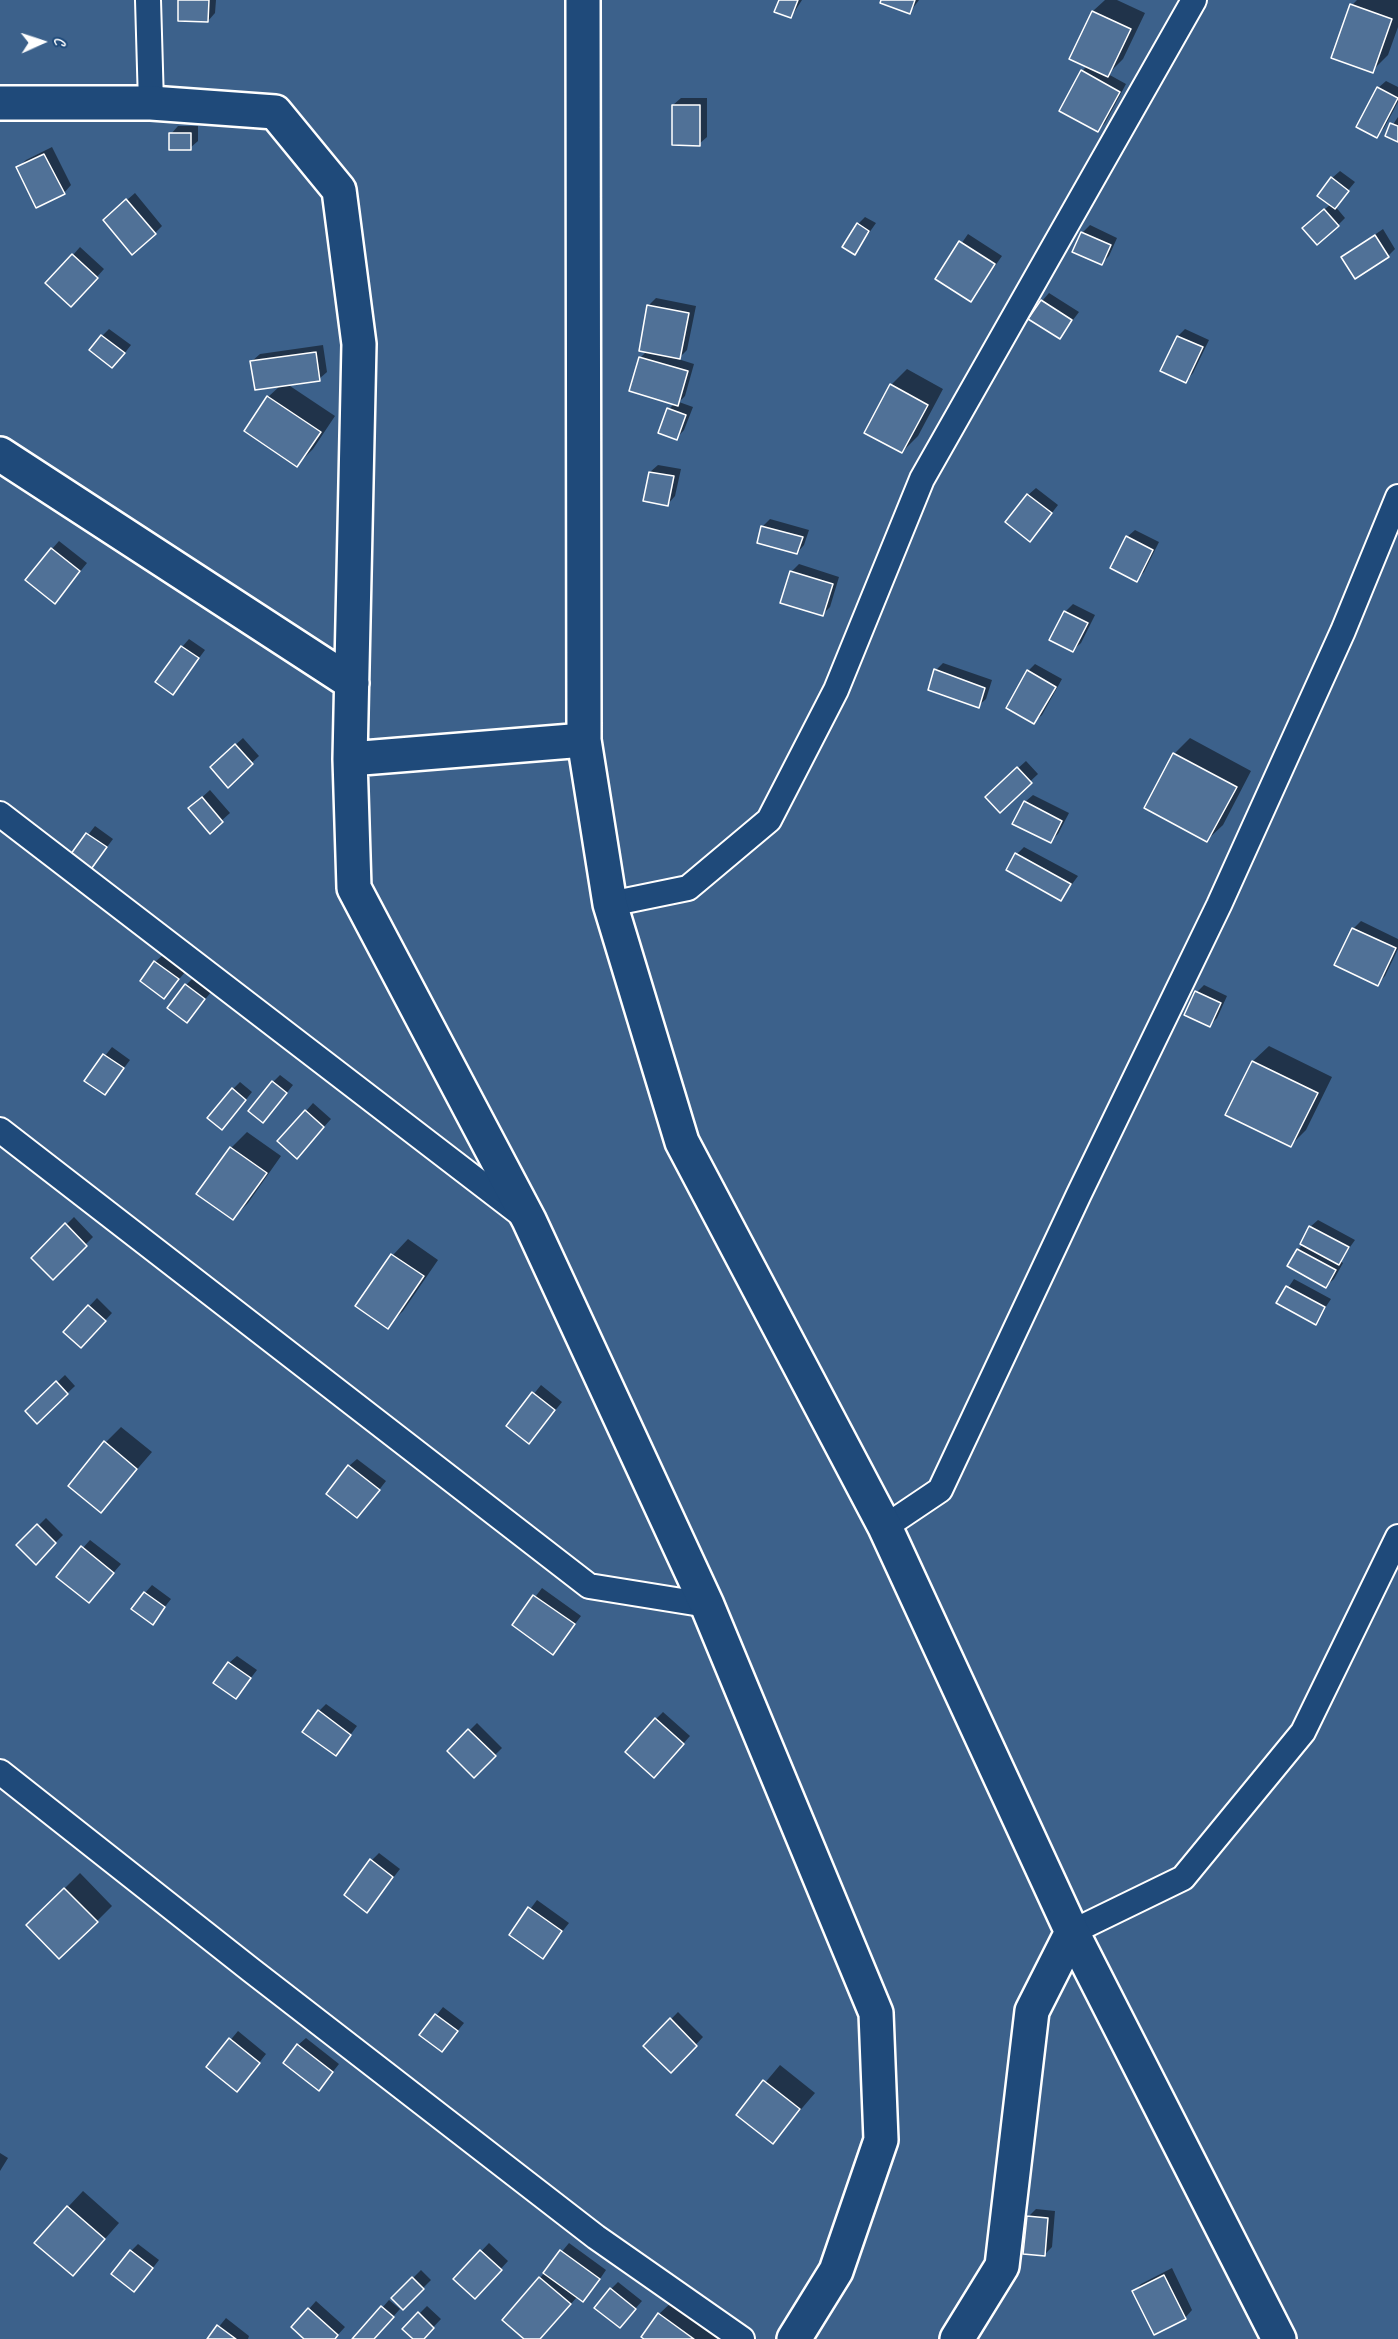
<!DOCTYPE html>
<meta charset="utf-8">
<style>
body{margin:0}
#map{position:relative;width:1398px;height:2339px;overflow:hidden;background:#1f4a7a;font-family:Caveat,sans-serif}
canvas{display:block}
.north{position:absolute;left:12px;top:12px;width:60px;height:60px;-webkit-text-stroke:4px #1f4a7a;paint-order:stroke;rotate:87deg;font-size:16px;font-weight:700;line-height:24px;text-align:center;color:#fff}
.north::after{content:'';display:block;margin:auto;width:21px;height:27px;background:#fff;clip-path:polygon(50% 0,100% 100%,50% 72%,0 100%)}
</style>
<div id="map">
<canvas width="1398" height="2339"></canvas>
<div class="north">С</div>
</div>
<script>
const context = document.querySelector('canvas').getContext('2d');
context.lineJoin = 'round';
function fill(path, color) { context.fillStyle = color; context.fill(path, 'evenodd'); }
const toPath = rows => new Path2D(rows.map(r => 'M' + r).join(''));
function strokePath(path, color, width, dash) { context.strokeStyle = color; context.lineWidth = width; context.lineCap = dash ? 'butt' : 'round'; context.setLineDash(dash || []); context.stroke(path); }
const green = toPath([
 [0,0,1398,0,1398,2339,0,2339]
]);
const shadow = toPath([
 [180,0,216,0,215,13,208,21],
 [781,0,802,0,791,17],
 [882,0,919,0,910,12],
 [1105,0,1117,0,1145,13,1123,59,1108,74,1126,84,1105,123,1098,130,1082,71,1088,65,1071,58,1093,11],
 [1357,0,1398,0,1398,27,1388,55,1372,71,1352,5],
 [1386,81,1398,87,1398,102,1384,128,1376,136,1378,88],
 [681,98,707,98,707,137,699,144,673,105],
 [1398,117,1398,141,1386,135],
 [178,126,198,126,198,141,190,148,171,134],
 [52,147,71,185,64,193,18,168,26,160],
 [1340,171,1355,182,1335,206,1345,218,1338,225,1312,220,1331,204,1332,178],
 [135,193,162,226,155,233,112,213],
 [865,217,876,223,855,253,858,224],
 [1090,225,1117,238,1109,256,1101,264,1074,251,1083,232],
 [1383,229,1395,249,1388,256,1343,257],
 [968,234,1002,256,971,300,937,279],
 [80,247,104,269,79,297,73,255],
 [1049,293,1079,312,1060,337,1042,301],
 [656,298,696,306,687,350,678,359,694,364,685,396,679,402,693,407,684,430,677,438,669,409,675,403,640,358,647,351,648,306],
 [109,329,131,345,120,359,102,336],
 [1185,329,1209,340,1193,373,1186,381,1178,336],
 [323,345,327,372,319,379,287,384,335,416,313,449,297,465,268,397,281,385,252,361,260,354],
 [907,369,943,389,918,436,902,452,891,385],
 [658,465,681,469,675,496,668,504,650,472],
 [1036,488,1058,505,1037,532,1028,495],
 [770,519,809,530,804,545,797,553,758,542,763,526],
 [1135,530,1159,542,1144,572,1136,580,1127,537],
 [59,541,87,563,62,594,52,549],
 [799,564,839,577,830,607,822,615,791,572],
 [1073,604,1095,615,1081,643,1073,650,1065,612],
 [189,639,205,650,173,693,182,647],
 [943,663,992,680,986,699,978,706,936,670],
 [1035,664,1062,679,1042,715,1034,722,1028,671],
 [243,738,259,756,228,785,219,760],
 [1190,738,1251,771,1223,825,1207,840,1174,754],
 [1026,761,1038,774,1000,810,995,789],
 [210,790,230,813,210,831,198,801],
 [1033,795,1069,813,1058,834,1050,841,1025,802],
 [95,826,113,839,89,871,70,858],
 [1024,847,1078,876,1061,899,1017,854],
 [1361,921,1398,939,1398,949,1385,976,1377,984,1353,929],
 [163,955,186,971,164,997,155,962],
 [193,978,212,991,187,1021,186,985],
 [1204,985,1227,996,1217,1018,1210,1025,1197,992],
 [1269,1046,1332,1077,1306,1130,1290,1146,1227,1114,1253,1061],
 [112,1047,130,1060,105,1093,86,1080],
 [280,1075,293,1085,270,1114,273,1082],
 [240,1082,252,1092,229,1121,233,1089],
 [313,1103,331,1119,304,1149,306,1111],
 [247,1132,281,1156,248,1203,233,1218,198,1193,231,1148],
 [74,1217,93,1237,53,1277,33,1258],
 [1318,1220,1355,1240,1340,1261,1343,1263,1334,1279,1326,1286,1298,1250,1303,1244,1310,1227],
 [408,1239,438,1260,403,1311,387,1327,357,1305,393,1255],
 [1294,1279,1331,1299,1315,1323,1278,1303],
 [97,1298,112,1313,88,1339,65,1332],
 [65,1375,75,1386,37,1422,27,1411],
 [541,1385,562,1402,536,1434,508,1426],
 [121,1427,152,1452,101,1511,106,1442],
 [357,1459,386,1481,364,1509,349,1466],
 [46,1518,63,1535,36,1562,19,1545],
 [90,1540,121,1564,89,1601,58,1576],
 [152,1585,171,1599,152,1623,145,1593],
 [542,1588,581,1616,553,1653,514,1625],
 [237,1656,257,1670,236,1697,229,1663],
 [326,1704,357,1726,336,1754,319,1711],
 [663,1712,690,1736,662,1768,656,1719],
 [477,1723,502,1748,474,1776,449,1751],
 [379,1853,400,1869,367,1911,372,1860],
 [80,1873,112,1906,97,1921,28,1925],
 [537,1900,569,1923,542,1957,511,1935],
 [443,2007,464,2023,442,2050,421,2035],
 [678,2012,703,2037,671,2071,645,2046],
 [238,2031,266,2054,244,2082,208,2067],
 [306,2038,339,2064,319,2089,298,2045],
 [780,2065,815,2093,773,2142,738,2115],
 [0,2153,8,2158,0,2171],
 [83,2191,119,2223,88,2258,68,2207],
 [1036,2209,1055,2211,1052,2247,1045,2254,1028,2217],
 [489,2243,508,2261,475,2297,455,2279],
 [569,2243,606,2270,591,2292,583,2300,578,2296,539,2339,526,2339,540,2278],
 [138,2244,159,2260,141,2283,131,2251],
 [1172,2268,1192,2310,1185,2318,1134,2291,1141,2284],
 [421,2270,431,2280,403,2308,393,2298],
 [618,2282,642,2301,620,2326,611,2289],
 [675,2299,730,2339,647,2339,659,2314],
 [389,2300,400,2309,373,2339,355,2339],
 [316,2301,345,2327,334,2339,307,2339,309,2309],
 [427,2306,441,2319,422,2339,415,2339,404,2329],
 [226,2318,249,2336,248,2339,209,2339]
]);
const building = toPath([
 [178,0,209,0,208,22,178,21,178,0],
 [779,0,798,0,791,18,774,12,779,0],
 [881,0,915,0,910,14,880,3,881,0],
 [1350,4,1392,19,1373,73,1331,58,1350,4],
 [1092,11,1131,29,1108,77,1069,59,1092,11],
 [1081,70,1120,92,1098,132,1059,111,1081,70],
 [1377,87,1398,98,1377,138,1356,127,1377,87],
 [672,105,700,105,700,146,672,145,672,105],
 [1390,123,1398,126,1398,142,1385,136,1390,123],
 [169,133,191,133,191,150,169,150,169,133],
 [44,154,65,194,36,208,16,167,44,154],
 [1331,177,1349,191,1335,209,1317,196,1331,177],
 [126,199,156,234,132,255,103,220,126,199],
 [1324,209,1339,226,1317,245,1302,228,1324,209],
 [857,223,869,231,855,255,842,247,857,223],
 [1081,232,1111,245,1102,265,1072,252,1081,232],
 [1375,235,1389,257,1355,279,1341,257,1375,235],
 [959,241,995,264,971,302,935,279,959,241],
 [72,254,98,278,71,307,45,283,72,254],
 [1041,300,1072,320,1060,339,1028,319,1041,300],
 [647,305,689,313,680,359,639,351,647,305],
 [101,335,125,353,112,368,89,350,101,335],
 [1177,336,1203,347,1186,383,1160,371,1177,336],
 [316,352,320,381,255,390,250,361,316,352],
 [639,357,688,371,678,406,629,391,639,357],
 [890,384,928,405,902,453,864,433,890,384],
 [267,396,321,432,297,467,244,431,267,396],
 [667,408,686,415,677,440,658,433,667,408],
 [649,472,674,476,668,506,643,501,649,472],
 [1027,494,1052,513,1030,542,1005,522,1027,494],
 [761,526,803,537,797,554,757,543,761,526],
 [1126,536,1153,550,1137,582,1110,568,1126,536],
 [51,548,80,571,55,604,25,580,51,548],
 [790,571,833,584,823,616,780,603,790,571],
 [1064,611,1088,623,1073,652,1049,640,1064,611],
 [181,646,199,658,173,695,155,682,181,646],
 [934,669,985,688,979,708,928,690,934,669],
 [1027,670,1056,687,1034,724,1006,708,1027,670],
 [235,744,253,764,228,788,210,767,235,744],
 [1173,753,1237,787,1207,842,1144,808,1173,753],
 [1017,767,1032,783,1000,813,985,797,1017,767],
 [202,797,223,822,210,834,188,808,202,797],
 [1024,801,1062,821,1051,843,1012,824,1024,801],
 [86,833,107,847,89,872,68,858,86,833],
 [1015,853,1071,884,1061,901,1006,870,1015,853],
 [1352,928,1396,948,1378,986,1334,965,1352,928],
 [154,961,179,979,164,999,140,981,154,961],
 [185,984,205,999,187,1023,167,1008,185,984],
 [1195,991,1221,1003,1210,1027,1184,1015,1195,991],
 [103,1054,124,1068,105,1095,84,1081,103,1054],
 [1252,1061,1318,1093,1291,1147,1225,1115,1252,1061],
 [272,1081,287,1093,263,1123,248,1111,272,1081],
 [232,1088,246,1100,222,1130,207,1118,232,1088],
 [305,1110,324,1127,297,1159,277,1141,305,1110],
 [230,1147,267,1173,233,1220,196,1194,230,1147],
 [65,1223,87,1246,53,1280,31,1258,65,1223],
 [1309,1226,1349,1247,1339,1265,1300,1244,1309,1226],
 [1297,1249,1336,1270,1326,1288,1287,1266,1297,1249],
 [391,1254,424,1276,388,1329,355,1306,391,1254],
 [1286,1286,1325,1307,1316,1325,1276,1303,1286,1286],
 [88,1305,106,1321,81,1348,63,1332,88,1305],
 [56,1381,68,1394,37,1424,25,1411,56,1381],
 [532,1392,555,1410,529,1444,506,1426,532,1392],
 [104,1441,137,1469,101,1513,68,1486,104,1441],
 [348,1465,380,1490,357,1518,326,1494,348,1465],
 [37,1524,56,1543,36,1565,16,1545,37,1524],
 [81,1546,114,1573,89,1603,56,1577,81,1546],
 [144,1592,165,1607,153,1625,131,1609,144,1592],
 [533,1595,575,1624,553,1655,512,1625,533,1595],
 [228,1662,251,1678,236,1699,213,1683,228,1662],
 [318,1710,351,1735,336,1756,302,1732,318,1710],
 [655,1718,684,1744,654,1778,625,1752,655,1718],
 [468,1729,496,1756,474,1778,447,1751,468,1729],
 [370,1859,393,1877,367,1913,344,1895,370,1859],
 [64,1888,98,1922,59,1959,26,1925,64,1888],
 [528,1907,562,1931,543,1959,509,1935,528,1907],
 [435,2014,458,2031,442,2052,419,2035,435,2014],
 [670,2018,697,2046,671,2073,643,2046,670,2018],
 [229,2038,260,2063,237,2092,206,2067,229,2038],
 [297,2044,333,2072,319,2091,283,2063,297,2044],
 [763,2080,800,2109,773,2144,736,2115,763,2080],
 [67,2206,105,2239,73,2276,34,2243,67,2206],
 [1027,2216,1048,2218,1045,2256,1023,2254,1027,2216],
 [130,2250,153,2268,134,2292,111,2274,130,2250],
 [480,2250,502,2270,475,2299,453,2279,480,2250],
 [560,2250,600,2279,583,2302,543,2273,560,2250],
 [1164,2275,1186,2319,1154,2335,1132,2291,1164,2275],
 [412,2277,424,2289,403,2310,391,2298,412,2277],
 [539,2277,571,2304,540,2339,524,2339,502,2320,539,2277],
 [610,2288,636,2309,620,2328,594,2308,610,2288],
 [381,2306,394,2317,374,2339,352,2339,381,2306],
 [308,2308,338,2335,335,2339,304,2339,291,2327,308,2308],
 [418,2312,434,2328,424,2339,413,2339,402,2329,418,2312],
 [658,2313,694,2339,644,2339,641,2337,658,2313],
 [217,2325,236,2339,207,2339,217,2325]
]);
const service = toPath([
 [148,0,151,103],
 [0,814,522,1215],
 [610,904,688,888,769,820,836,690,922,479,1194,0],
 [0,1130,589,1586,707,1605],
 [885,1527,940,1490,1079,1194,1219,905,1343,631,1398,497],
 [0,1772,251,1970,596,2237,742,2339],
 [1072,1932,1183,1878,1303,1732,1398,1537]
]);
const minor = toPath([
 [583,0,584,740,610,904,682,1142,885,1527,1072,1932,1279,2339],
 [0,103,151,103,275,112,339,190,359,344,350,759,584,740],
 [0,454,352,683],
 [350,759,354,888,529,1220,707,1605,876,2013,881,2140,836,2271,794,2339],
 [957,2339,1002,2266,1032,2011,1072,1932]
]);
fill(green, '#3c618b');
fill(shadow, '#0007');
fill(building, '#507197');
strokePath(building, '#fff', 1.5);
strokePath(service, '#fff', 28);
strokePath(minor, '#fff', 38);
strokePath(service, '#1f4a7a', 24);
strokePath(minor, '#1f4a7a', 33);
</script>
